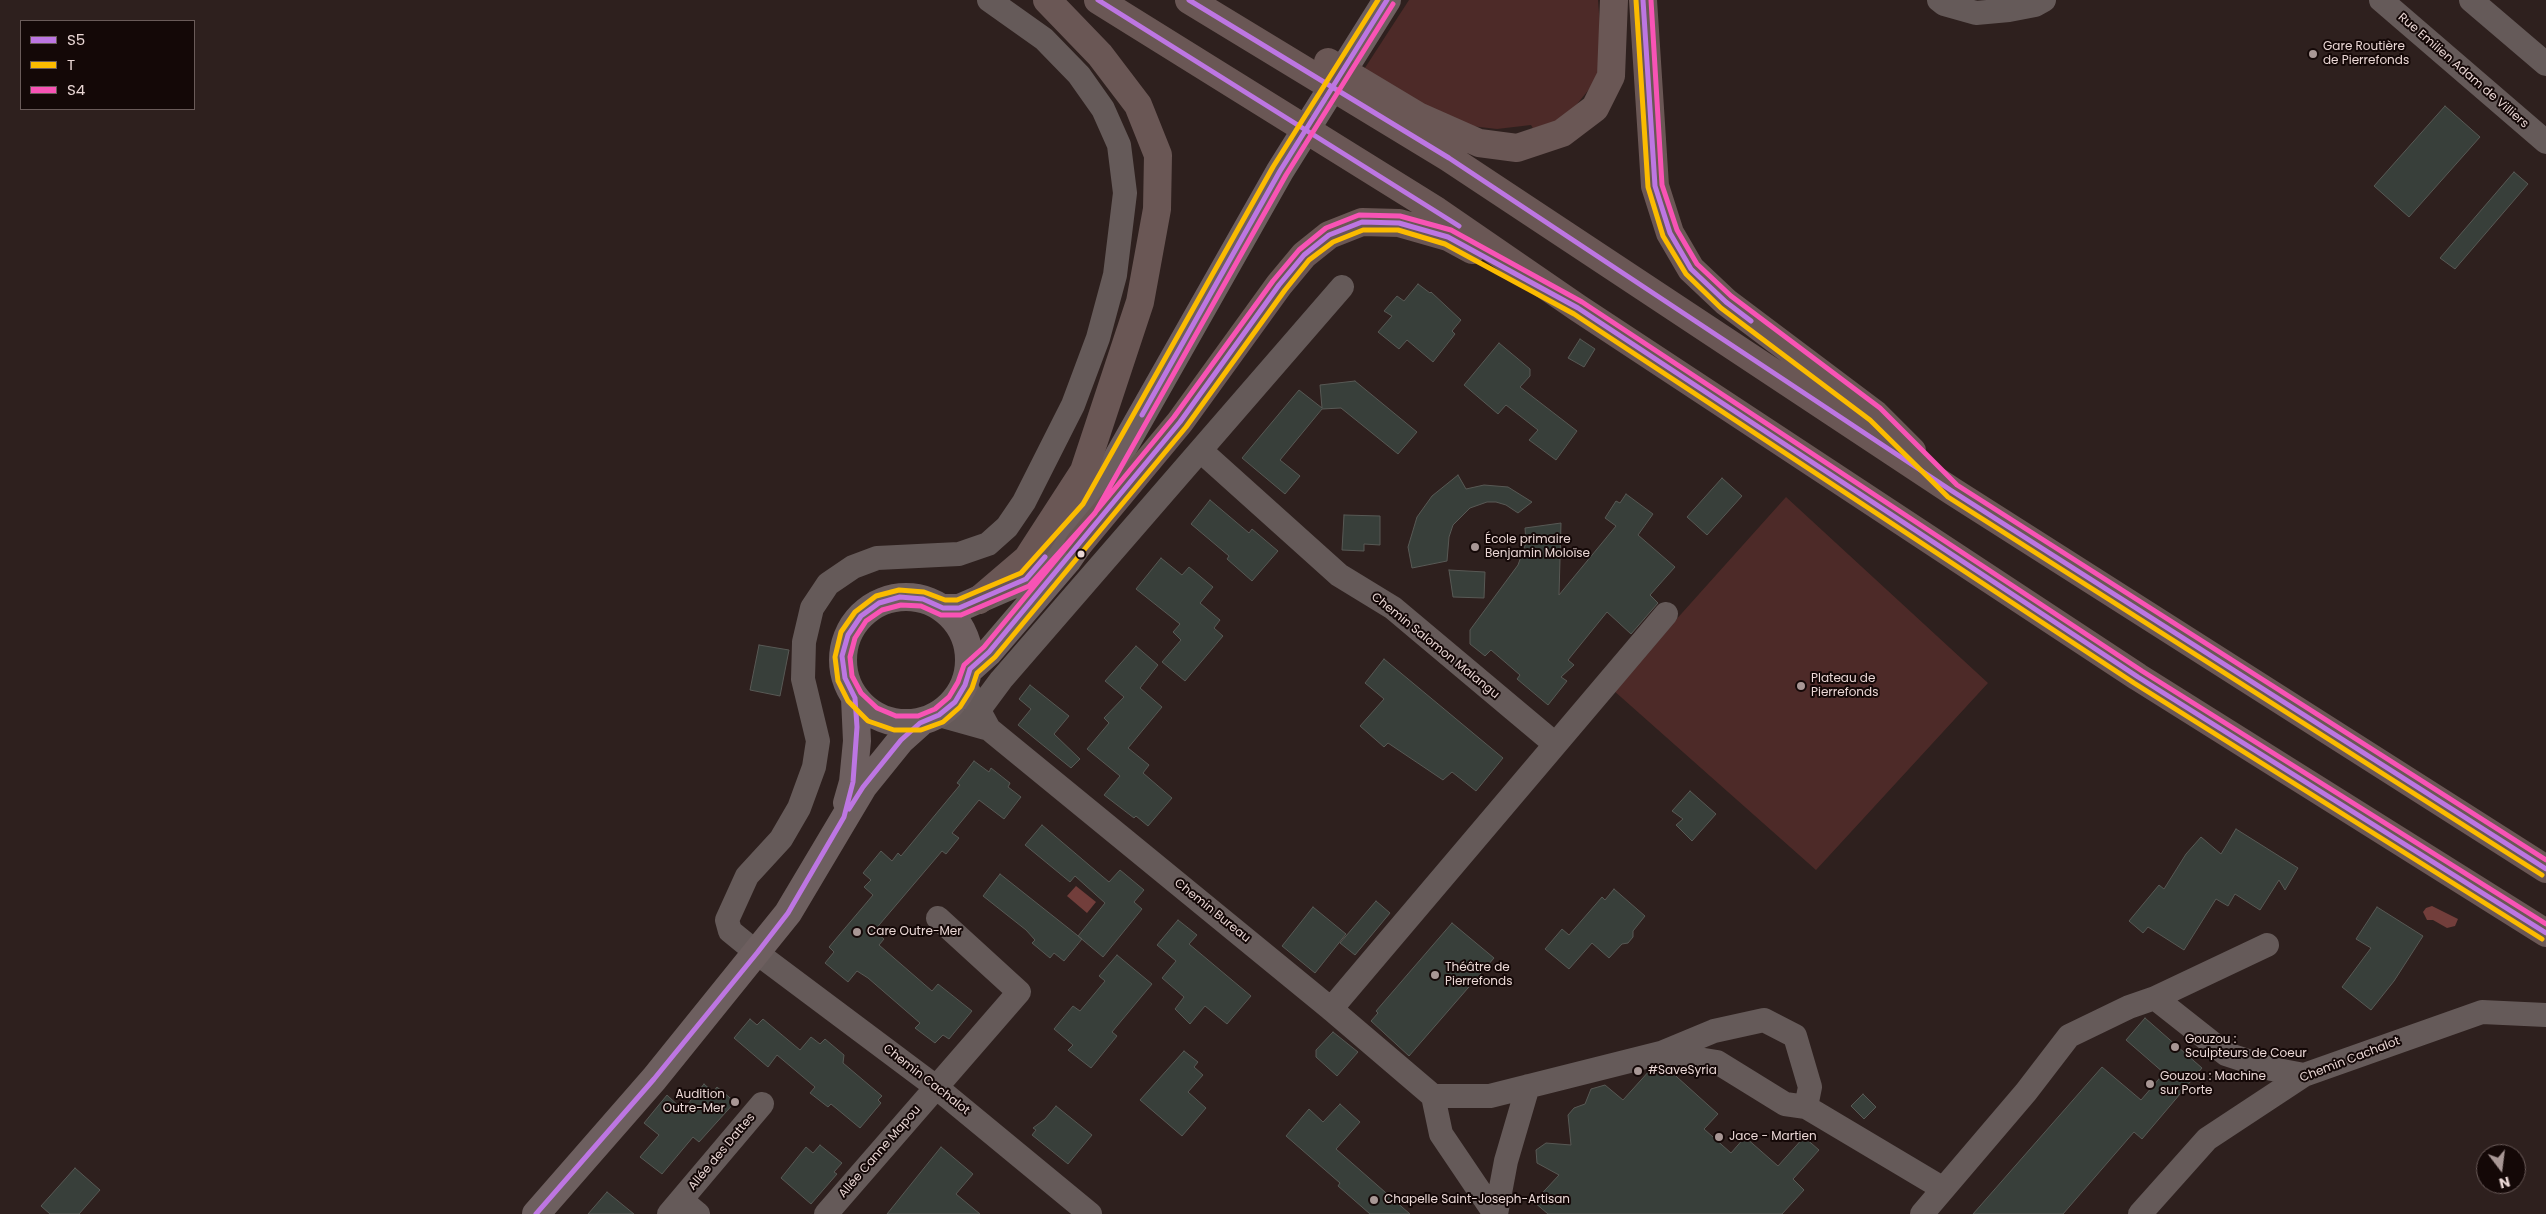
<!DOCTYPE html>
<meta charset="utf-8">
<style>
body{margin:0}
#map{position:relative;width:2546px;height:1214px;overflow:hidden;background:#2e201e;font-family:Poppins,sans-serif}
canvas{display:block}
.legend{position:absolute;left:20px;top:20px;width:175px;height:90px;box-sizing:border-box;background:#140807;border:1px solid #6a5b59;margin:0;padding:6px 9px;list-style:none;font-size:15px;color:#ead7d5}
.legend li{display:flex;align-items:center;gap:10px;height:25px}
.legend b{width:25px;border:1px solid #6a5b59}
.north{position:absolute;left:2476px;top:1144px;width:50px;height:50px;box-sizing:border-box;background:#140807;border:1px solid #6a5b59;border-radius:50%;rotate:165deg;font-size:14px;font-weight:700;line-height:20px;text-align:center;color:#ead7d5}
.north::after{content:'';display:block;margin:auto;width:18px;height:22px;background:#a89795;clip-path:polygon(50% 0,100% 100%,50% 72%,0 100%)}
</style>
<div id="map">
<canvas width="2546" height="1214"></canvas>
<ul class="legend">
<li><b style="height:6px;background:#bd76e2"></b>S5</li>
<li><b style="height:6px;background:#fbbb00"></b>T</li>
<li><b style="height:6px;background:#f853b5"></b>S4</li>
</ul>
<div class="north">N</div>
</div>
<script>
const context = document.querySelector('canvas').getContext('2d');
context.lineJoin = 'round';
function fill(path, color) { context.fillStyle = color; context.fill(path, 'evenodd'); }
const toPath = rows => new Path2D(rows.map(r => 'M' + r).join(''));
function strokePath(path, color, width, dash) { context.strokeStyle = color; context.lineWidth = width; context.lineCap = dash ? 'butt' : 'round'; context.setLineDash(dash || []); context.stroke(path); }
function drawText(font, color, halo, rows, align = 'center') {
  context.font = font + ' Poppins,sans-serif'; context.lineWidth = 4; context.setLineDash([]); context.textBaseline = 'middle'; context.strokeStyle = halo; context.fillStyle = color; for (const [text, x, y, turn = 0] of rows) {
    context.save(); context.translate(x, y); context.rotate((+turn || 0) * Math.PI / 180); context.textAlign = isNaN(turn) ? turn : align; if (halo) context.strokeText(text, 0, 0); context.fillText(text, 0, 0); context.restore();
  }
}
const green = toPath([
 [1409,0,1598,0,1602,53,1595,82,1573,109,1556,121,1534,130,1531,125,1497,129,1462,125,1361,74],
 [1786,497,1988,683,1816,870,1613,690]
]);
const water = toPath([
 [1076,886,1096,902,1087,913,1067,896],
 [2432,906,2458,919,2455,926,2447,928,2433,920,2427,920,2423,912,2426,908]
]);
const building = toPath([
 [2445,106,2480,137,2409,217,2374,186,2445,106],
 [2514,172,2528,184,2455,269,2440,258,2514,172],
 [1418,284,1430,293,1431,292,1461,320,1452,331,1455,334,1433,362,1407,340,1399,349,1378,332,1392,316,1384,311,1397,296,1404,301,1418,284],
 [1580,339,1595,349,1584,367,1568,358,1580,339],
 [1499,343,1530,369,1530,376,1520,387,1577,431,1556,460,1529,440,1538,430,1506,405,1498,414,1464,385,1499,343],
 [1355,381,1417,432,1398,454,1341,408,1322,409,1280,460,1300,476,1285,494,1242,458,1299,390,1322,408,1320,385,1355,381],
 [1458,475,1466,489,1484,485,1508,487,1532,502,1518,513,1506,505,1496,502,1487,502,1470,508,1453,525,1449,537,1447,561,1412,568,1408,547,1417,517,1432,496,1458,475],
 [1722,478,1742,496,1707,535,1687,517,1722,478],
 [1626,494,1653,514,1638,535,1675,567,1650,595,1658,603,1631,634,1607,612,1568,660,1574,665,1561,677,1567,681,1548,705,1517,679,1520,675,1491,650,1485,656,1470,644,1470,630,1518,565,1526,543,1525,528,1561,523,1559,595,1616,526,1605,518,1616,501,1620,503,1626,494],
 [1210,500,1249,533,1252,529,1278,551,1252,581,1227,559,1229,556,1191,524,1210,500],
 [1344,515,1380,516,1380,545,1364,544,1364,551,1342,550,1344,515],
 [1161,558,1182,575,1189,567,1213,587,1200,603,1220,620,1214,628,1223,636,1185,681,1162,662,1181,640,1173,632,1180,624,1136,589,1161,558],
 [1449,570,1485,572,1484,598,1453,597,1449,570],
 [759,645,789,650,780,696,750,690,759,645],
 [1136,646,1158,665,1140,688,1162,707,1128,748,1149,765,1143,773,1172,798,1148,826,1136,816,1134,818,1104,795,1120,776,1087,749,1109,723,1104,718,1124,697,1105,681,1136,646],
 [1384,659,1503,758,1476,791,1452,772,1443,780,1388,743,1384,747,1360,726,1384,699,1365,683,1384,659],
 [1030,685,1069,716,1054,734,1080,759,1071,768,1018,725,1031,709,1019,699,1030,685],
 [974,761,989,772,991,768,1010,783,1008,787,1021,797,1004,819,979,800,952,833,959,838,946,854,942,851,874,931,884,939,879,945,932,991,938,984,972,1011,949,1039,943,1035,935,1043,915,1028,920,1023,868,978,857,971,848,982,825,963,834,952,829,947,873,895,864,887,871,880,863,873,881,851,892,861,898,853,901,856,960,785,957,783,974,761],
 [1690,791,1716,814,1692,841,1676,825,1683,819,1672,811,1690,791],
 [1042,825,1109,882,1120,870,1144,890,1134,902,1142,909,1103,957,1078,936,1105,903,1075,876,1070,882,1025,845,1042,825],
 [2236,829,2298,868,2285,890,2279,880,2260,910,2235,894,2228,906,2216,899,2184,950,2148,927,2143,933,2129,921,2159,885,2164,889,2186,854,2201,837,2221,854,2236,829],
 [1000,874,1082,939,1064,961,1054,953,1050,958,1032,943,1035,940,1026,930,983,896,1000,874],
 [1614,889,1645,916,1633,931,1633,937,1628,943,1622,944,1609,958,1592,943,1569,969,1545,949,1562,929,1569,935,1602,897,1605,900,1614,889],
 [1376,901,1390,913,1355,955,1340,943,1376,901],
 [1313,907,1346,934,1315,973,1282,946,1313,907],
 [2377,907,2423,936,2394,981,2371,1010,2342,987,2371,948,2356,939,2377,907],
 [1178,920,1197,935,1189,944,1251,996,1227,1024,1205,1006,1190,1024,1175,1009,1184,997,1162,978,1176,961,1157,945,1178,920],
 [1452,923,1494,958,1409,1056,1371,1021,1378,1013,1376,1011,1452,923],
 [1117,955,1152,984,1112,1032,1117,1036,1091,1068,1068,1050,1073,1045,1054,1029,1073,1006,1080,1011,1105,981,1099,976,1117,955],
 [2145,1018,2202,1068,2142,1139,2134,1132,2063,1214,1973,1214,2102,1067,2141,1100,2164,1073,2126,1040,2145,1018],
 [750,1019,757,1025,763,1019,800,1050,811,1037,820,1044,825,1039,844,1055,843,1063,882,1096,878,1100,881,1103,860,1128,831,1104,828,1107,810,1093,815,1087,777,1055,768,1067,734,1038,750,1019],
 [1333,1032,1358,1052,1337,1076,1316,1057,1316,1050,1333,1032],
 [1184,1051,1198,1062,1194,1067,1203,1075,1188,1092,1206,1108,1182,1136,1140,1100,1184,1051],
 [1662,1067,1667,1068,1718,1114,1704,1129,1731,1153,1745,1137,1778,1166,1804,1137,1819,1150,1793,1179,1804,1190,1782,1214,1548,1214,1534,1202,1559,1175,1537,1163,1536,1150,1546,1143,1571,1145,1568,1115,1574,1108,1585,1104,1591,1089,1605,1085,1623,1100,1650,1070,1662,1067],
 [704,1084,713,1092,717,1087,735,1102,699,1142,693,1137,662,1174,640,1157,659,1135,644,1123,667,1095,683,1110,704,1084],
 [1863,1094,1876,1107,1864,1119,1851,1106,1863,1094],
 [1340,1104,1360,1122,1336,1149,1410,1214,1370,1214,1338,1186,1340,1183,1286,1136,1309,1109,1323,1122,1340,1104],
 [1056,1106,1092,1135,1068,1164,1032,1135,1036,1130,1033,1128,1045,1119,1056,1106],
 [820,1145,842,1163,834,1172,837,1174,811,1204,781,1178,806,1147,813,1153,820,1145],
 [941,1147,973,1174,956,1194,980,1214,887,1214,941,1147],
 [75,1168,100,1190,79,1214,50,1214,41,1206,75,1168],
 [607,1192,634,1214,588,1214,607,1192]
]);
const street = toPath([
 [989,0,1044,39,1079,75,1103,109,1119,145,1125,193,1115,275,1098,338,1073,405,1024,502,1007,527,988,544,959,554,877,558,853,567,828,584,812,608,804,642,803,679,818,741,814,767,799,808,781,839,747,876,727,920,730,931,757,953,936,1087,1090,1214],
 [1939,0,1944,4,1976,13,2009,10,2035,5,2044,0],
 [2381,0,2546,142],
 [2471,0,2546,64],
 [1201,451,1339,575,1393,608,1555,744],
 [965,685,989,729,1331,1009,1433,1096],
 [978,711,1001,680,1342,287],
 [939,715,989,729],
 [2155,998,2267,945],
 [1331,1009,1666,614],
 [1661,1053,1714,1031,1764,1020,1795,1036,1810,1087,1806,1107],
 [1433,1096,1490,1096,1661,1053,1717,1062,1785,1104,1806,1107,1942,1188],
 [1433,1096,1441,1134,1495,1214],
 [681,1200,698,1214],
 [669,1214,762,1104],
 [826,1214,1019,992,938,918],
 [1496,1214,1506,1161,1528,1086],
 [1922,1214,2026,1092,2069,1036,2129,1007,2155,998,2226,1054,2272,1069,2304,1075],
 [2140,1214,2207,1139,2304,1075,2482,1012,2546,1015]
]);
const secondary = toPath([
 '843 660a63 63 0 1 1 126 0a63 63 0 1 1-126 0Z',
 [943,608,959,608,1026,579,1089,508,1280,171,1387,0],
 [970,669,989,652,1067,561,1078,545,1083,526],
 [847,803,853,782,857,741,855,698],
 [536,1214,654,1079,788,913,863,787,901,740,920,723]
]);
const highway = toPath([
 [1098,0,1437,211,1578,308,2138,677,2546,933],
 [1189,0,1449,158,1952,491,2546,869],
 [1643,0,1655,186,1670,233,1691,269,1726,302,1875,414,1912,451],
 [1328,62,1418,116,1479,143,1517,148,1562,133,1595,108,1611,76,1614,0],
 [1078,545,1180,422,1279,285,1304,255,1329,235,1362,222,1399,223,1448,237,1472,250],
 [979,600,1027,559,1084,471,1140,302,1157,209,1158,155,1138,105,1100,55,1047,0]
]);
const bus1 = toPath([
 [1098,0,1459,226],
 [1189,0,1449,158,1952,491,2546,869],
 [1643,0,1655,186,1670,233,1691,269,1726,302,1751,321],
 [1142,415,1280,171,1387,0],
 [970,669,989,652,1180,422,1279,285,1304,255,1329,235,1362,222,1399,223,1448,237,1578,308,2138,677,2546,933],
 [849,809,863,787,901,740,920,723,939,715,955,702,965,685,970,669],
 [536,1214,654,1079,757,953,788,913,844,817,853,782,857,727,855,698,845,678,842,656,848,635,861,616,879,603,900,597,923,599,943,608,959,608,1026,579,1045,557]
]);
const bus2 = toPath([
 [1378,0,1273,167,1083,504,1021,573,957,600,945,600,924,592,899,590,876,596,855,612,841,632,835,657,838,681,848,701,868,721,894,730,921,730,943,722,960,707,972,688,977,673,995,657,1186,427,1285,290,1309,260,1333,242,1363,230,1398,230,1445,244,1574,314,2134,683,2542,939],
 [1636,0,1648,187,1663,236,1686,274,1721,308,1870,420,1948,497,2542,875]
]);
const bus3 = toPath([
 [1651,0,1662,185,1677,230,1697,264,1731,296,1880,408,1957,485,2546,860],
 [1393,4,1286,175,1095,513,1029,586,961,615,941,615,921,606,901,605,882,610,866,621,855,638,850,657,852,676,861,693,877,708,896,716,918,716,935,709,949,697,958,682,964,665,984,647,1174,417,1273,281,1299,250,1326,228,1359,215,1400,216,1451,230,1582,302,2142,671,2546,924]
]);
const markers = [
 [2313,54,5,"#a89795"],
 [1475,547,5,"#a89795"],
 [1081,554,4.5,"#ead7d5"],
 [1801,686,5,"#a89795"],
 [857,932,5,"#a89795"],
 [1435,975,5,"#a89795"],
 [2175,1047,5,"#a89795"],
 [1638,1071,5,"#a89795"],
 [2150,1084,5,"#a89795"],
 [735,1102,5,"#a89795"],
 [1719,1137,5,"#a89795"],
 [1374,1200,5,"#a89795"]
];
const poiNames = [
 ["Gare Routière",2323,47],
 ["de Pierrefonds",2323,61],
 ["École primaire",1485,540],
 ["Benjamin Moloïse",1485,554],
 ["Plateau de",1811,679],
 ["Pierrefonds",1811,693],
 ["Care Outre-Mer",867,932],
 ["Théâtre de",1445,968],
 ["Pierrefonds",1445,982],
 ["Gouzou :",2185,1040],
 ["Sculpteurs de Coeur",2185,1054],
 ["#SaveSyria",1648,1071],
 ["Gouzou : Machine",2160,1077],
 ["sur Porte",2160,1091],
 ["Audition",725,1095,"right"],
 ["Outre-Mer",725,1109,"right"],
 ["Jace - Martien",1729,1137],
 ["Chapelle Saint-Joseph-Artisan",1384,1200]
];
const streetNames = [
 ["Rue Emilien Adam de Villiers",2463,71,41],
 ["Chemin Salomon Malangu",1435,646,39],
 ["Chemin Bureau",1212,911,39],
 ["Chemin Cachalot",2350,1060,-21],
 ["Chemin Cachalot",926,1080,38],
 ["Allée des Dattes",722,1152,-50],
 ["Allée Canne Mapou",880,1152,-49]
];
fill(green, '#4d2a28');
fill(water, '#723e3b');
fill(building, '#383f3a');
strokePath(building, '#585955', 1);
strokePath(street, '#655a59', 24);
strokePath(secondary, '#6d5f5f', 28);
strokePath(highway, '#6a5755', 28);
strokePath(bus1, '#bd76e2', 5);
strokePath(bus2, '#fbbb00', 5);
strokePath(bus3, '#f853b5', 5);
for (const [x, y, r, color] of markers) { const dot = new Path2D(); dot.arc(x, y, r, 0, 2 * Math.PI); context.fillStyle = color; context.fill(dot); strokePath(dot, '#140807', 2); }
drawText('12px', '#ead7d5', '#140807', poiNames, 'left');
drawText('12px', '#ead7d5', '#140807', streetNames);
</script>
